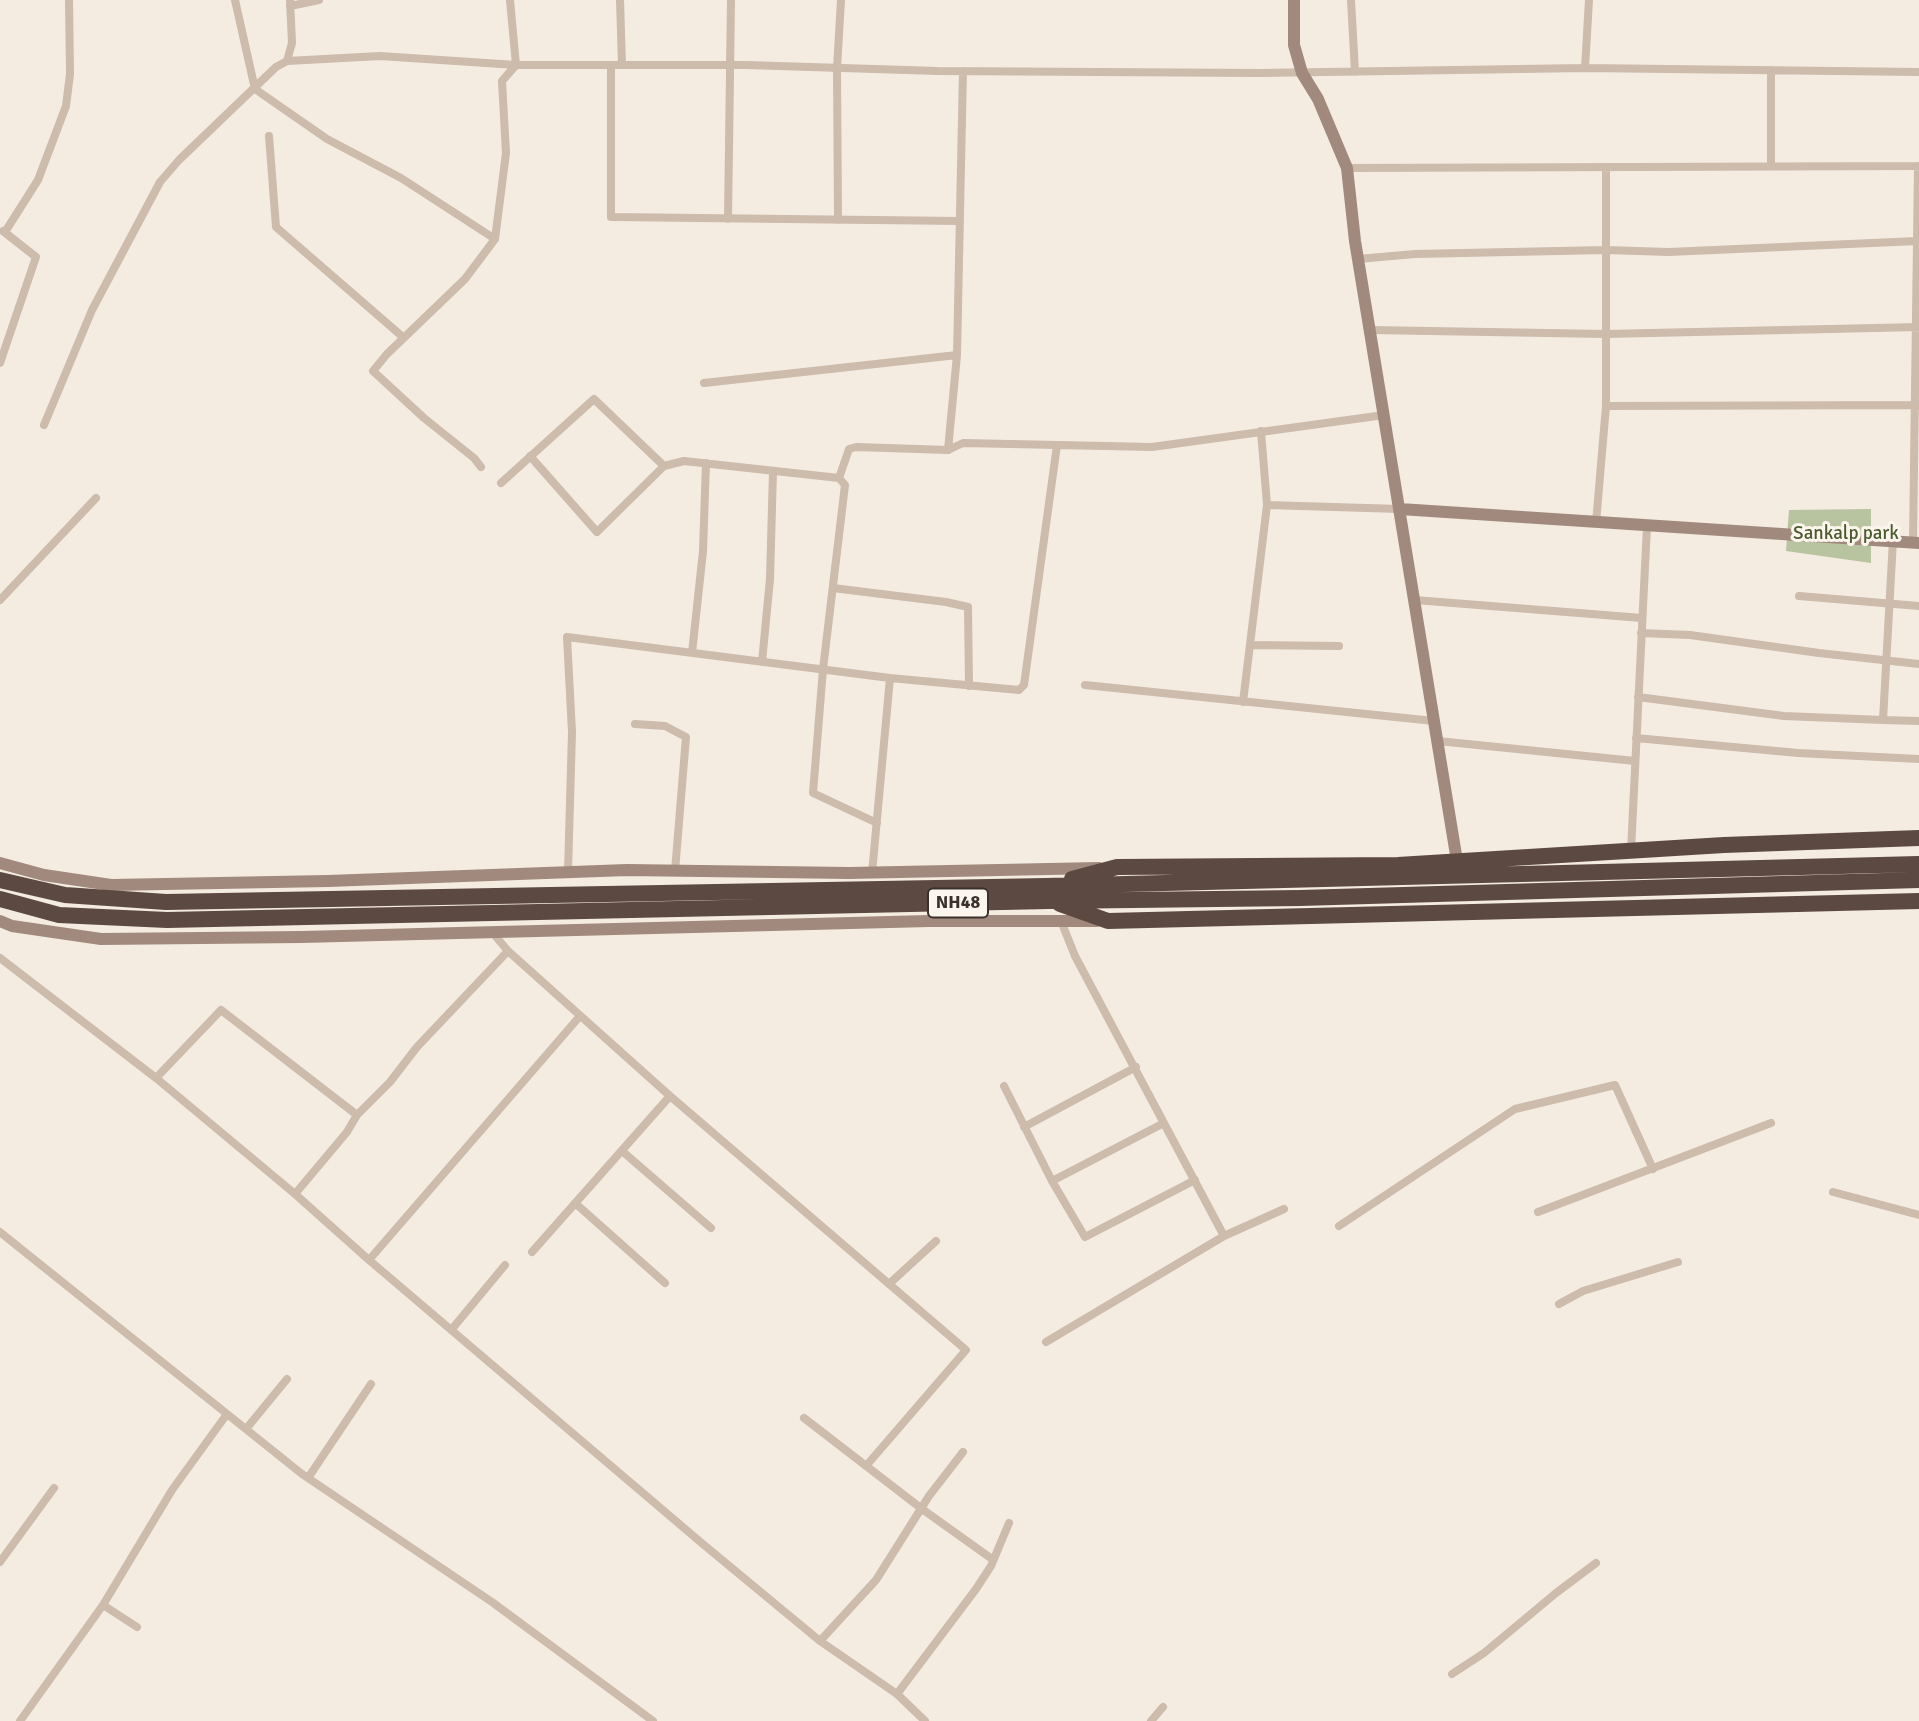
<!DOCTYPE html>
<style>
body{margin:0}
canvas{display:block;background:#f4ebe1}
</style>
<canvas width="1919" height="1721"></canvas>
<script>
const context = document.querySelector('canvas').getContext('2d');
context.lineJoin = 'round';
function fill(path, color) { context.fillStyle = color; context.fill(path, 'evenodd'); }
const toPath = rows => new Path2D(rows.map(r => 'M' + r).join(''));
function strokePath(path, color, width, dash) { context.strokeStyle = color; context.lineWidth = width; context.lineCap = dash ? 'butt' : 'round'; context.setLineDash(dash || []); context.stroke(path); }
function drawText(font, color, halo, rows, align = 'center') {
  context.font = font + ' Signika,sans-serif'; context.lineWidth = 6; context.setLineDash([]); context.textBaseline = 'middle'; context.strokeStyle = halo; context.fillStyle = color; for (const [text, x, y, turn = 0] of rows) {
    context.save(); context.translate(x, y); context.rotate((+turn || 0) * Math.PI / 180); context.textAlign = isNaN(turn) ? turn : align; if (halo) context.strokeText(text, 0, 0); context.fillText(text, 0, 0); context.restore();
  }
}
const green = toPath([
 [1871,509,1871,563,1786,551,1789,510]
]);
const street = toPath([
 [235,0,255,89,327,139,401,178,495,239],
 [620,0,622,65],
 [1351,0,1355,72],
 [290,6,319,0],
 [287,61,292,43,290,0],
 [611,65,611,217,960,221],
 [1585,68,1589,0],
 [1771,70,1771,166],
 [963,71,957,355,948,450,963,443,1152,447,1384,415],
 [269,136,276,227,404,338],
 [1347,168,1919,166],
 [728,219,731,0],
 [838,220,837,68,841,0],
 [5,232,38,180,66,106,70,74,69,0],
 [1358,259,1415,254,1606,250,1669,252,1917,241],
 [1370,330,1606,334,1919,327],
 [0,363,36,257,3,231],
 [704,383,957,355],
 [1606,406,1918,405],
 [44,425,92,310,160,182,179,160,276,67,287,61,380,56,516,65,746,65,938,71,1260,73,1585,68,1919,72],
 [1261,431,1267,505],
 [530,456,597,532,664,466],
 [481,467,474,458,424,418,373,371,387,354,465,279,495,239,506,153,502,81,516,65,510,0],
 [839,478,849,449,856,447,948,450],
 [501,483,594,399,664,466,684,461,839,478,845,485,823,669,813,793,877,823],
 [1596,523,1606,406,1606,167],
 [1913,542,1918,166],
 [833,588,946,602,968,607,969,686],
 [1799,596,1919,606],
 [0,600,96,498],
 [1415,600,1642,618],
 [1641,633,1690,635,1819,653,1919,664],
 [1250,645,1339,646],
 [692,653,703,551,706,463],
 [762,662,770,579,773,471],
 [1085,685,1434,721],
 [1638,697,1784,716,1883,720,1893,540],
 [1243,702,1267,505,1400,509],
 [1883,720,1919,721],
 [635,724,665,726,686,737,675,871],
 [1636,738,1798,753,1919,759],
 [1438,741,1635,761],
 [1631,851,1647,526],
 [568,872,572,732,567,637,890,678,1019,690,1024,685,1057,445],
 [872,873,890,678],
 [1061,921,1075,956,1224,1236],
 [492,932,508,951,670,1096,966,1350,866,1466],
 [0,958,156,1078,295,1194,369,1260,704,1545,820,1641,897,1694,925,1721],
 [156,1078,221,1010,357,1115,347,1132,295,1194],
 [1004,1086,1052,1181,1085,1237,1195,1180],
 [357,1115,390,1082,417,1047,508,951],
 [1024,1127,1136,1067],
 [622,1151,711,1228],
 [1052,1181,1164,1123],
 [1833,1192,1919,1215],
 [575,1203,665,1283],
 [1538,1212,1771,1123],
 [1339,1226,1515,1109,1615,1085,1653,1169],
 [0,1232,302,1474,492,1602,653,1721],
 [532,1252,670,1096],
 [369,1260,580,1016],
 [889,1284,936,1241],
 [1559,1304,1583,1291,1678,1262],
 [452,1329,505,1265],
 [1046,1342,1224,1236,1284,1209],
 [804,1418,922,1509,992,1559],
 [246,1429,287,1379],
 [308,1478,371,1384],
 [0,1562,54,1488],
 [103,1605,137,1627],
 [820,1641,876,1580,929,1496,963,1452],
 [1452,1674,1484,1653,1556,1593,1596,1563],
 [897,1694,976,1589,991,1566,1009,1523],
 [20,1721,103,1605,172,1490,227,1414],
 [1151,1721,1163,1707]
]);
const secondary = toPath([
 [1294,0,1294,45,1302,73,1318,99,1347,168,1355,241,1457,861],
 [1400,509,1919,543],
 [0,863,44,875,111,885,328,881,627,870,849,873,1099,868],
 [0,921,12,926,101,939,302,937,929,921,1097,921]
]);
const highway = toPath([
 [1072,879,1117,867,1398,865,1724,845,1919,838],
 [0,880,65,895,166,902,1046,886,1919,864],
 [0,899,59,915,167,920,1049,901,1300,898,1919,880],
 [1060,904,1108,921,1919,901]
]);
const shields = [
 [958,903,60]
];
const shieldNames = [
 ["NH48",958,903]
];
const parkNames = [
 ["Sankalp park",1846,534]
];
fill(green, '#b8c4a0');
strokePath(street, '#cdbbac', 8);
strokePath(secondary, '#a18a7d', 12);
strokePath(highway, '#5c4a42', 16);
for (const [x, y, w] of shields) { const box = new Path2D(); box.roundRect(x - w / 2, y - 14.5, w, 29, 5); context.fillStyle = '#fbf5ee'; context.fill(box); strokePath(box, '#3b302b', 2); }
drawText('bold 18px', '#3b302b', null, shieldNames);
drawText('19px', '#4a5a2e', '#fbf5ee', parkNames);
</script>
